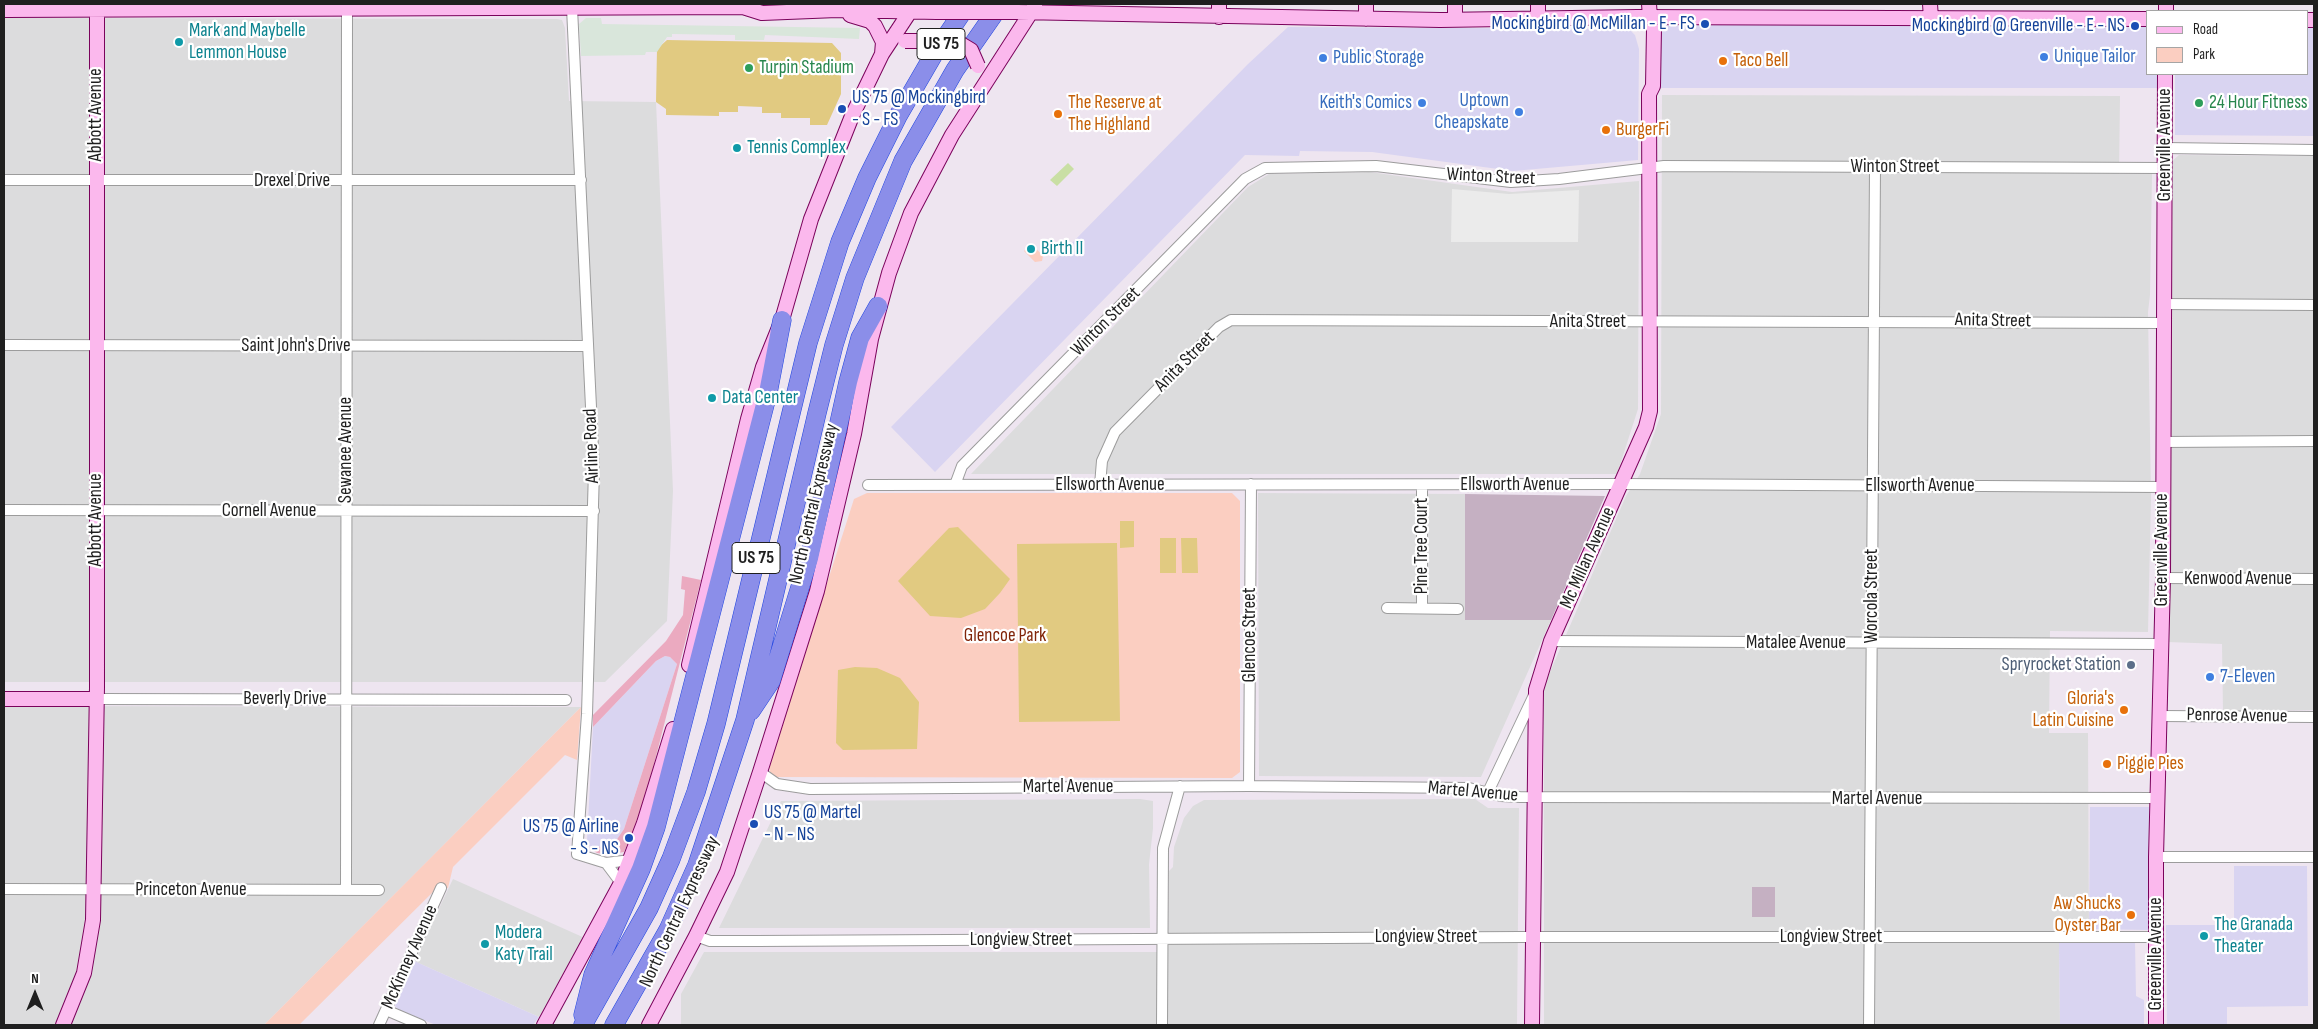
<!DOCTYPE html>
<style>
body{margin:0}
#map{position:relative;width:2318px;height:1029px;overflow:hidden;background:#eee5f0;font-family:"Sofia Sans Condensed",sans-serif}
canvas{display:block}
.frame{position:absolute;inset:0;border:5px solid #1f1f1f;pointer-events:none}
.legend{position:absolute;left:2146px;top:10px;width:162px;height:65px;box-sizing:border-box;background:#fff;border:1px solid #a5a5a5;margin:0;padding:6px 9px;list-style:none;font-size:15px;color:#1f1f1f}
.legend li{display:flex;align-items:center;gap:10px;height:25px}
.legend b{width:25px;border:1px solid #a5a5a5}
.north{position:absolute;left:10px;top:969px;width:50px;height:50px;-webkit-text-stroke:4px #fff;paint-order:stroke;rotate:0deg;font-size:14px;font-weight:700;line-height:20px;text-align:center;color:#1f1f1f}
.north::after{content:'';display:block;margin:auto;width:18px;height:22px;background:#1f1f1f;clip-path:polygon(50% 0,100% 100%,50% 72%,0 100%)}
</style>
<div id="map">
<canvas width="2318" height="1029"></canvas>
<div class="frame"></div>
<ul class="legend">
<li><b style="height:6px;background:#fbb8ed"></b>Road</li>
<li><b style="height:14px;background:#fbcec1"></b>Park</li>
</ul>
<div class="north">N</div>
</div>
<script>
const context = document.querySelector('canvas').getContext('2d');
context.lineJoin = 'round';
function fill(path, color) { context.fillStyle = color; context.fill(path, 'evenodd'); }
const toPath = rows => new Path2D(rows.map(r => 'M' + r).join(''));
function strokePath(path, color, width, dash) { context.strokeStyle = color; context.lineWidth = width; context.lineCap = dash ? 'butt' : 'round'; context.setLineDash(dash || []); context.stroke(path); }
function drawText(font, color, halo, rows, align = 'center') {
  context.font = font + ' "Sofia Sans Condensed",sans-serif'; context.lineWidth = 4.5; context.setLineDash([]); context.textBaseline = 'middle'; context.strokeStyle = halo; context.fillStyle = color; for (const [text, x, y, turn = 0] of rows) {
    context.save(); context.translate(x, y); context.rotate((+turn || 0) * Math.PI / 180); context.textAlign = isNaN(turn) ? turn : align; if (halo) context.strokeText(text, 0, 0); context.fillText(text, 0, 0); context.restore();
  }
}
const residential = toPath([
 [4,18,557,19,562,20,565,28,569,101,656,102,673,491,667,621,605,682,4,682],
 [1662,95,2120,96,2119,174,2152,174,2150,295,2148,312,2151,497,2148,632,2050,631,2049,733,2088,733,2089,943,2059,943,2060,1025,1544,1025,1544,686,1626,496,1640,474,1661,414],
 [2179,155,2314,156,2314,710,2223,711,2222,644,2168,642,2171,162],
 [1370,172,1512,192,1639,181,1638,409,1617,474,971,474,1248,187,1269,174],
 [1258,493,1465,494,1465,620,1551,620,1481,777,1259,776],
 [4,706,581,707,264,1025,4,1025],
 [1140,799,1153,801,1153,828,1149,864,1150,928,719,928,781,801],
 [1475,799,1488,808,1519,808,1517,1025,681,1025,681,994,704,952,1168,952,1169,871,1173,867,1174,847,1184,818,1193,806,1204,800],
 [453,879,587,939,539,1017,414,961]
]);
const commercial = toPath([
 [1660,25,2147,25,2147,74,2161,74,2161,88,1660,88],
 [2307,26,2314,26,2314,136,2175,135,2175,74,2307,74],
 [1288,27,1629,29,1635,35,1639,49,1638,160,1513,171,1372,152,1300,151,1299,156,1245,155,935,472,891,427,1248,64],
 [665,656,670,657,677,664,624,829,611,848,589,846,587,841,593,727,656,661],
 [2090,807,2149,807,2148,930,2089,929],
 [2234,866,2307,866,2308,1006,2227,1007,2227,1025,2167,1025,2166,925,2234,925],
 [2135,942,2136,996,2144,1000,2144,1025,2060,1025,2059,943],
 [414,961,539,1017,533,1025,436,1025,399,1010,395,1006]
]);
const construction = toPath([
 [1465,494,1605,496,1551,620,1465,620],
 [1752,887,1775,887,1775,917,1752,917]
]);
const grass = toPath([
 [682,576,701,580,653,768,636,825,624,852,618,853,618,856,597,853,591,849,591,846,611,848,624,829,677,664,670,657,665,656,656,661,593,727,593,715,666,641,683,615,685,590,681,589]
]);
const park = toPath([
 [1031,243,1043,256,1042,261,1035,262,1024,251],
 [867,493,1232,493,1240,501,1240,772,1232,778,775,777,770,772,769,765,854,499],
 [581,707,577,760,565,755,453,867,448,888,435,890,299,1025,264,1025]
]);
const pitch = toPath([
 [667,40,832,43,841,53,841,94,827,125,810,125,810,118,781,118,781,113,762,113,762,107,738,106,738,112,719,112,719,116,666,115,666,109,656,102,657,49],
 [1120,521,1134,521,1134,547,1120,548],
 [958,527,1010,579,1000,593,985,609,961,618,930,616,898,581,949,528],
 [1160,538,1176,538,1176,573,1160,573],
 [1181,538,1197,538,1198,573,1182,573],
 [1117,543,1120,721,1019,722,1017,544],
 [855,667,877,668,900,678,919,702,917,749,843,750,836,743,838,670]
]);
const parking = toPath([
 [1452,189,1509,194,1579,190,1578,242,1451,242]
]);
const plaza = toPath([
 [586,18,601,18,602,24,860,28,859,39,765,35,764,40,735,40,735,35,672,34,672,37,667,37,657,52,646,52,645,55,581,56,579,24]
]);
const water = toPath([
 [1068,163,1074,169,1057,186,1050,180]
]);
const street = toPath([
 [572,8,594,470,587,714,577,854,606,863,631,860],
 [2165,148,2314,150],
 [4,180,581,180],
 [2163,304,2314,305],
 [4,345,588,346],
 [2163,442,2314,441],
 [868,485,1620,484,2163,487],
 [955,485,962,466,1245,179,1265,168,1376,166,1511,182,1559,179,1664,166,2165,168],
 [1100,485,1102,461,1115,432,1219,327,1231,320,2163,323],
 [1422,485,1422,608],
 [4,510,594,511],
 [2163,578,2314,579],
 [1387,608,1458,609],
 [1551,641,2161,644],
 [97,699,566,700],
 [2160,716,2314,717],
 [760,772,777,784,810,789,1249,786,1469,788,1501,796,1520,797,2159,798],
 [1249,786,1251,484],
 [1488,792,1535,693],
 [2156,857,2314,857],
 [606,863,621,883],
 [4,889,379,890],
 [346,890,347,9],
 [696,936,710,941,756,941,1521,937,2157,937],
 [386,1010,421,1025],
 [379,1025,441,888],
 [1162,1025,1163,848,1180,786],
 [1869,1025,1875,168]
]);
const secondary = toPath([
 [1219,4,1219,17],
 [1366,4,1366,19],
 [1455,4,1455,20],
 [1538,4,1538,17],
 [1930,4,1931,18],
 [2166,4,2166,11],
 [4,10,743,7,762,13,837,10,937,12],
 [1017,12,1440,20,1637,17,2147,19],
 [850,15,870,21,875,26,883,42,882,54],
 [2307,20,2314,20],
 [689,665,748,419,763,367,782,320,811,219,852,116,882,54,915,4],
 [4,699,97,699],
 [63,1025,84,973,93,920,97,687,97,9],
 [544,1025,621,883,644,823,673,729],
 [649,1025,696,936,727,872,760,772,817,591,854,434,871,339,889,273,911,213,952,135,1035,6],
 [1532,1025,1536,690,1551,641,1646,427,1650,411,1649,94,1653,86,1654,29,1650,17,1649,4],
 [2156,1025,2156,857,2163,578,2165,74]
]);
const highway = toPath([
 [751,711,771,681,809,558,848,382,860,338,878,306],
 [583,1015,593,975,641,869,656,827,768,393,782,320],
 [583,1025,649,908,671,859,696,792,716,724,808,343,840,242,867,178,898,116,934,54,968,4],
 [614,1025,668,930,697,865,745,720,817,413,834,345,855,278,903,161,955,70,1001,4]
]);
const secondaryBridge = toPath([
 [937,12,1017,12],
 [905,41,951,41,961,44,971,50,978,66]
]);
const markers = [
 [1705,24,5,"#1a4fb4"],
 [2135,26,5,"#1a4fb4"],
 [179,42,5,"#0f9aa8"],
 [2044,57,5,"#3f7fe0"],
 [1323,58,5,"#3f7fe0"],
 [1723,61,5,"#e8710a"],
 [749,68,5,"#2e9e5b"],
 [1422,103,5,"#3f7fe0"],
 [2199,103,5,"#2e9e5b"],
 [842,109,5,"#1a4fb4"],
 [1519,112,5,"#3f7fe0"],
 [1058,114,5,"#e8710a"],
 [1606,130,5,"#e8710a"],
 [737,148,5,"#0f9aa8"],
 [1031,249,5,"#0f9aa8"],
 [712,398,5,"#0f9aa8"],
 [2131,665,5,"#5c6f8a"],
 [2210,677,5,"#3f7fe0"],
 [2124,710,5,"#e8710a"],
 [2107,764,5,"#e8710a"],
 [754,824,5,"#1a4fb4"],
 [629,838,5,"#1a4fb4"],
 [2131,915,5,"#e8710a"],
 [2204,936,5,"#0f9aa8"],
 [485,944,5,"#0f9aa8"]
];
const shields = [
 [941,44,48],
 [756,558,48]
];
const shieldNames = [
 ["US 75",941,44],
 ["US 75",756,558]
];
const transitNames = [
 ["Mockingbird @ McMillan - E - FS",1695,24],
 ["Mockingbird @ Greenville - E - NS",2125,26],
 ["US 75 @ Mockingbird",852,98,"left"],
 ["- S - FS",852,120,"left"],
 ["US 75 @ Martel",764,813,"left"],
 ["- N - NS",764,835,"left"],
 ["US 75 @ Airline",619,827],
 ["- S - NS",619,849]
];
const cultureNames = [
 ["Mark and Maybelle",189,31],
 ["Lemmon House",189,53],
 ["Tennis Complex",747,148],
 ["Birth II",1041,249],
 ["Data Center",722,398],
 ["The Granada",2214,925],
 ["Theater",2214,947],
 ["Modera",495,933],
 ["Katy Trail",495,955]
];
const shopNames = [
 ["Unique Tailor",2054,57],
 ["Public Storage",1333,58],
 ["Uptown",1509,101,"right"],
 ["Cheapskate",1509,123,"right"],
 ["Keith's Comics",1412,103,"right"],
 ["7-Eleven",2220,677]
];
const foodNames = [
 ["Taco Bell",1733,61],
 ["The Reserve at",1068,103],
 ["The Highland",1068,125],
 ["BurgerFi",1616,130],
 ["Gloria's",2114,699,"right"],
 ["Latin Cuisine",2114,721,"right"],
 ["Piggie Pies",2117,764],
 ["Aw Shucks",2121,904,"right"],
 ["Oyster Bar",2121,926,"right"]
];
const leisureNames = [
 ["Turpin Stadium",759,68],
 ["24 Hour Fitness",2209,103]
];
const streetNames = [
 ["Abbott Avenue",96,115,-90],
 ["Greenville Avenue",2165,145,-90],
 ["Winton Street",1895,167],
 ["Winton Street",1491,177,3],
 ["Drexel Drive",292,181],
 ["Anita Street",1993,321,1],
 ["Winton Street",1106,322,-45],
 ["Anita Street",1588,322],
 ["Saint John's Drive",296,346],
 ["Anita Street",1185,362,-45],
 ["Airline Road",592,446,-92],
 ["Sewanee Avenue",346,450,-90],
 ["Ellsworth Avenue",1110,485],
 ["Ellsworth Avenue",1515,485],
 ["Ellsworth Avenue",1920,486],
 ["North Central Expressway",814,504,-77],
 ["Cornell Avenue",269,511],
 ["Abbott Avenue",96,520,-90],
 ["Pine Tree Court",1422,546,-90],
 ["Greenville Avenue",2162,550,-90],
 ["Mc Millan Avenue",1588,558,-66],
 ["Kenwood Avenue",2238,579],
 ["Worcola Street",1872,596,-90],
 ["Glencoe Street",1250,635,-90],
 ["Matalee Avenue",1796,643],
 ["Beverly Drive",285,699],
 ["Penrose Avenue",2237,716,1],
 ["Martel Avenue",1068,787],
 ["Martel Avenue",1473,792,5],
 ["Martel Avenue",1877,799],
 ["Princeton Avenue",191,890],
 ["North Central Expressway",680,912,-65],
 ["Longview Street",1426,937],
 ["Longview Street",1831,937],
 ["Longview Street",1021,940],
 ["Greenville Avenue",2156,954,-90],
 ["McKinney Avenue",410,957,-66]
];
const parkNames = [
 ["Glencoe Park",1005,636]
];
const serviceNames = [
 ["Spryrocket Station",2121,665]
];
fill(residential, '#dcdcdd');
fill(commercial, '#d9d4f1');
fill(construction, '#c5b0c2');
fill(grass, '#ebaac0');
fill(park, '#fbcec1');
fill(pitch, '#e1ca81');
fill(parking, '#ebebeb');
fill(plaza, '#d9e6db');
fill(water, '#c9dfa4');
strokePath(street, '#9c9c9c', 12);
strokePath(secondary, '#7a025b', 16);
strokePath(highway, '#2045e0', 19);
strokePath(street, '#fff', 10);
strokePath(secondary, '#fbb8ed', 14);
strokePath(highway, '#8b8ee9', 18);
strokePath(secondaryBridge, '#7a025b', 16, []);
strokePath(secondaryBridge, '#fbb8ed', 14);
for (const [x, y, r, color] of markers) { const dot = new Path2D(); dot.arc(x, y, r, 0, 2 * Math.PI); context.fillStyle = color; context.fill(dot); strokePath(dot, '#fff', 2); }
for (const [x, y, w] of shields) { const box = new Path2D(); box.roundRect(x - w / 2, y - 15.5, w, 31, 4); context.fillStyle = '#fff'; context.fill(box); strokePath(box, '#1f1f1f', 1); }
drawText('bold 18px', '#1f1f1f', null, shieldNames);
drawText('19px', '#164399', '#fff', transitNames, 'right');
drawText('19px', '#0d838f', '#fff', cultureNames, 'left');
drawText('19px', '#366cbe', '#fff', shopNames, 'left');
drawText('19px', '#c56008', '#fff', foodNames, 'left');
drawText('19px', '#27864d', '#fff', leisureNames, 'left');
drawText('19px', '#1f1f1f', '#fff', streetNames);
drawText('19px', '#812509', '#fff', parkNames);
drawText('19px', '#4e5e75', '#fff', serviceNames, 'right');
</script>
